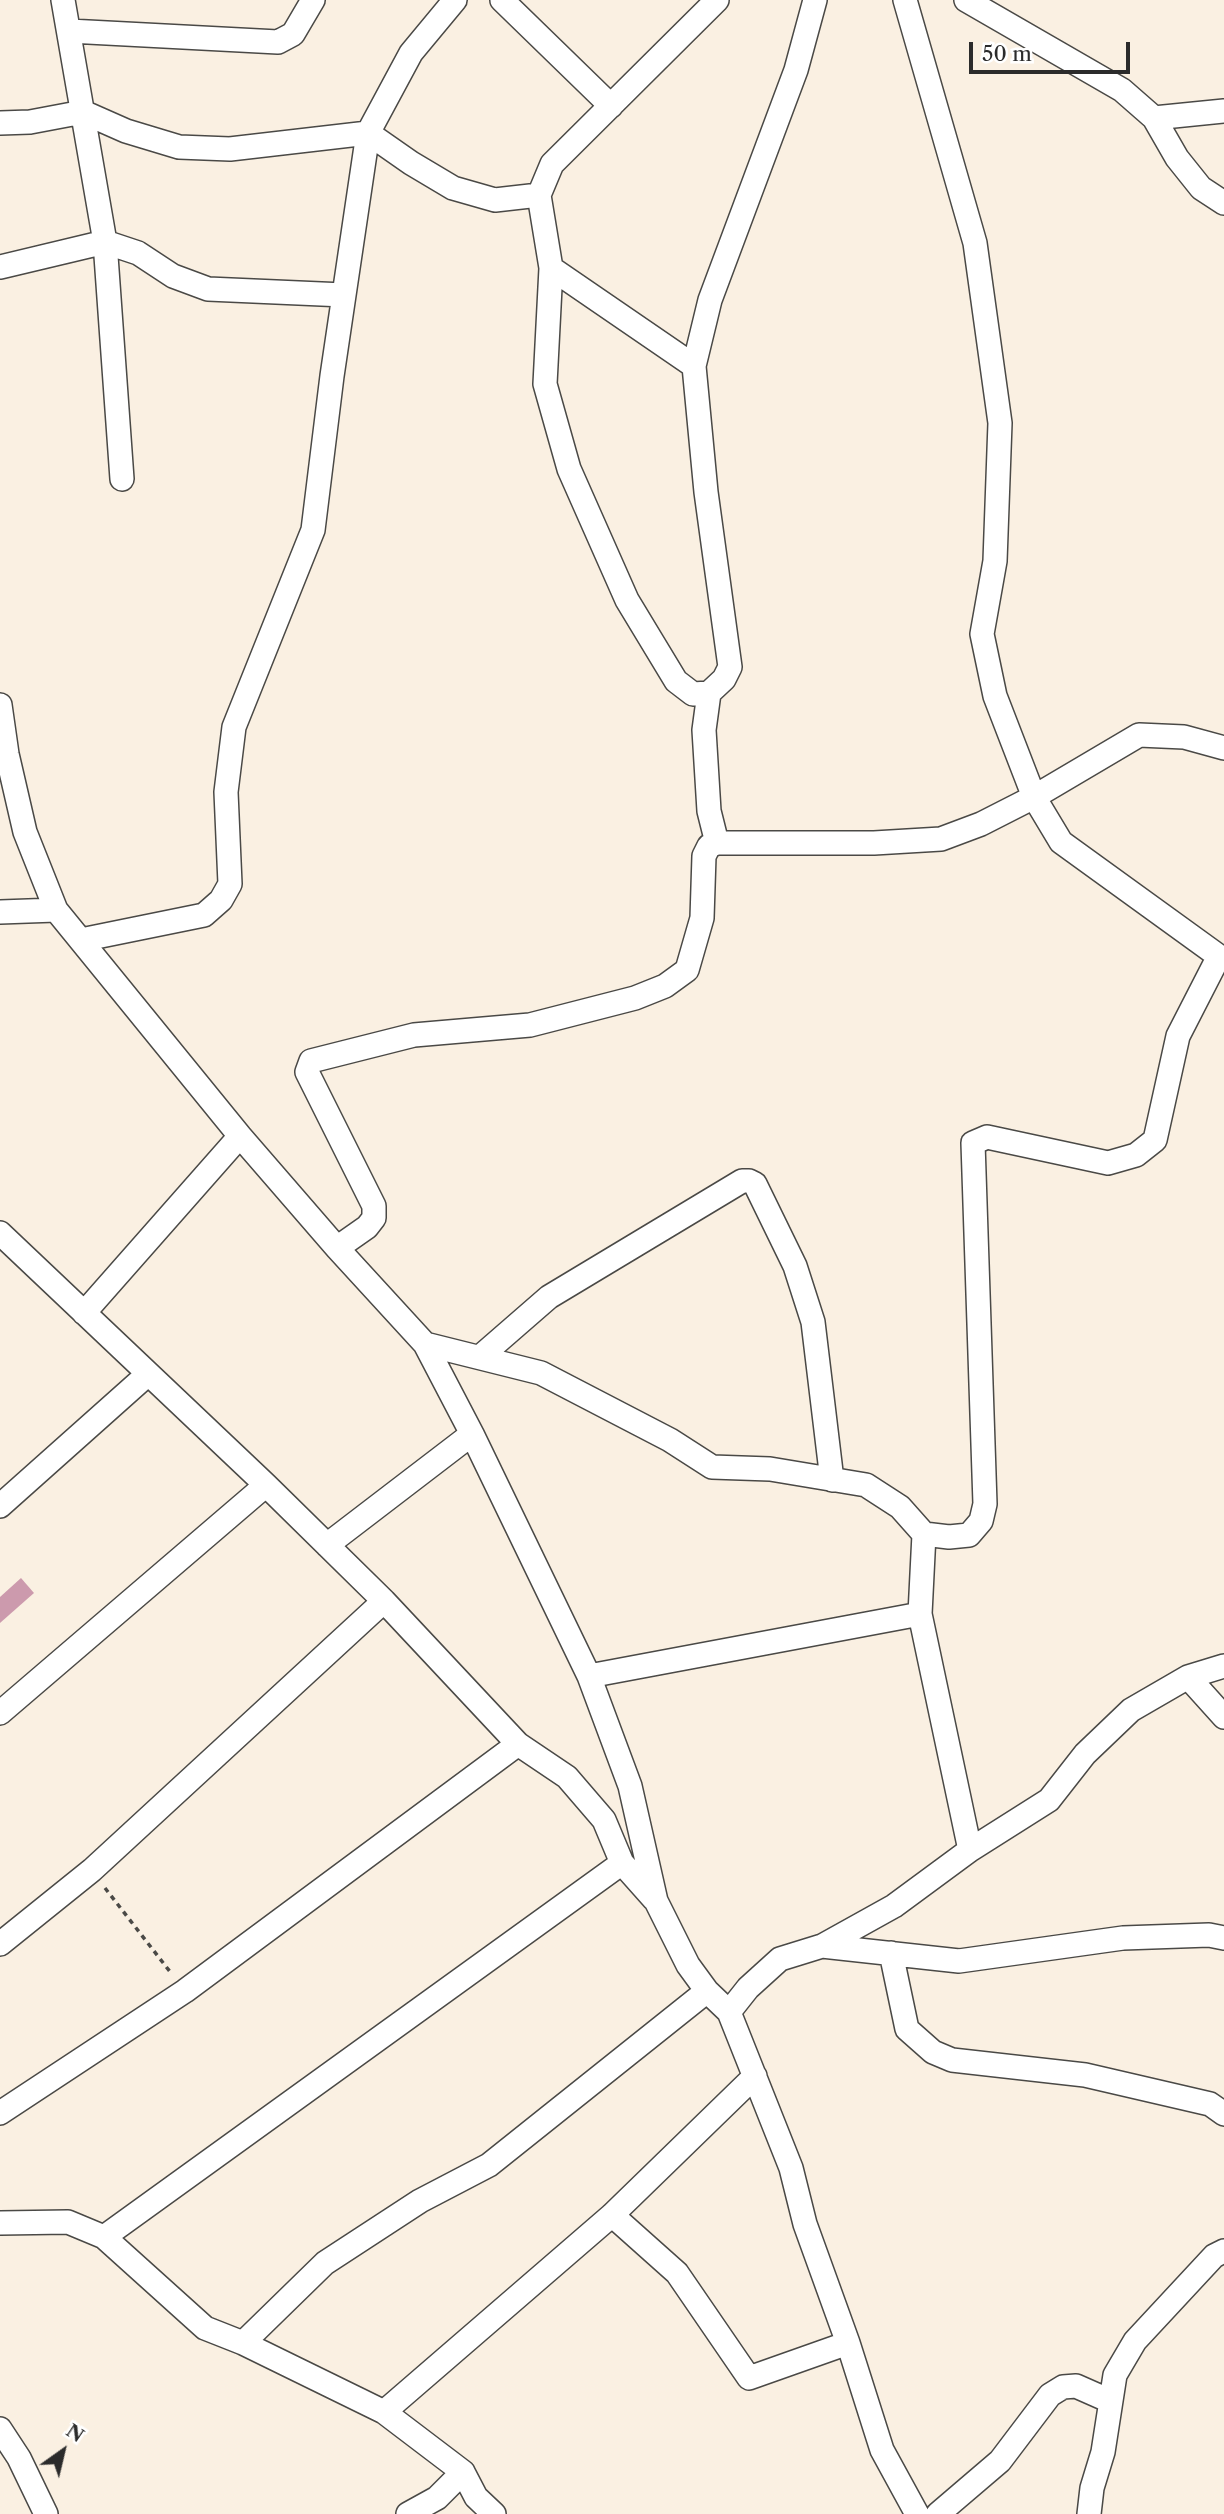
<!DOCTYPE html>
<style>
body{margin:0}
#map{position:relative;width:1224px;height:2514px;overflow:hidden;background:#faf0e2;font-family:"Libre Caslon Text",serif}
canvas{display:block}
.north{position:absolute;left:28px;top:2416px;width:70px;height:70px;-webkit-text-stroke:5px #fff;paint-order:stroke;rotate:34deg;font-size:19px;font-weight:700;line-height:28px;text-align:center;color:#2b2b2b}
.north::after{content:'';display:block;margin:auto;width:24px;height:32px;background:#2b2b2b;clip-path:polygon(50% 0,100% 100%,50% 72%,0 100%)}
.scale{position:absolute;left:969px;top:42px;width:161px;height:32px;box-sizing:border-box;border:4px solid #2b2b2b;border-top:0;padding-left:9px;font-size:21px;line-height:24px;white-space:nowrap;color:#2b2b2b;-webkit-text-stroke:5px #fff;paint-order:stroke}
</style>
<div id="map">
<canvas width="1224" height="2514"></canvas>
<div class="north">N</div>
<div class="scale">50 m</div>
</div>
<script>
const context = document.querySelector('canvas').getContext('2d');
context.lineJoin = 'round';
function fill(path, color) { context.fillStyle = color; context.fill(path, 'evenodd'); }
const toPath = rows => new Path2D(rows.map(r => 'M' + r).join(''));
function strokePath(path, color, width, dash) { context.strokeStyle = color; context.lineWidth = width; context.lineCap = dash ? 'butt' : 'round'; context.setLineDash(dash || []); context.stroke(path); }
const building = toPath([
 [21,1578,34,1593,0,1623,0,1597]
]);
const path = toPath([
 [105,1888,171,1973]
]);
const street = toPath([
 [63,0,105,242,122,479],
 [502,0,611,106],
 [905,0,975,243,1000,423,995,561,982,634,995,696,1034,797,1061,842,1224,960],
 [966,0,1122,90,1154,118,1177,158,1201,188,1224,203],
 [69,31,278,42,293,34,313,0],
 [1154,118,1224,111],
 [0,123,30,122,83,112,126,131,179,147,230,149,368,133,411,163,453,188,495,200,539,195],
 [0,267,105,242,138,253,173,276,208,289,344,295],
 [551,268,694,366],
 [709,693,693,694,676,681,627,600,569,469,545,384,551,268,539,195,552,164,717,0],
 [0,705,7,754,25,832,56,910,240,1136,337,1248,425,1344,472,1434,589,1676,630,1786,656,1901,688,1965,707,1991,729,2012,791,2168,805,2224,848,2343,882,2450,917,2514],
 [717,843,709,811,704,730,709,693,724,679,730,667,706,492,694,366,710,300,796,70,815,0],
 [0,912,56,910],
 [81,940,204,915,221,900,230,884,226,792,234,727,313,530,332,376,368,133,411,53,455,0],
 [0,1233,266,1485,384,1601,518,1744,567,1777,604,1820,622,1863,654,1899],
 [337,1248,367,1227,374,1218,374,1206,307,1072,311,1061,414,1035,530,1025,635,998,665,986,687,970,702,918,704,856,709,846,717,843,874,843,941,839,981,824,1034,797,1139,735,1184,737,1224,748],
 [84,1313,240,1136],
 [425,1344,541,1373,670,1440,712,1467,770,1469,866,1485,900,1507,924,1534,949,1537,969,1535,981,1521,985,1504,973,1143,987,1137,1108,1163,1136,1155,1155,1140,1178,1036,1219,956],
 [480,1357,549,1297,742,1181,749,1181,755,1184,795,1266,813,1322,832,1480],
 [0,1506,148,1374],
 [924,1534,920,1614,970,1850],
 [327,1545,472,1434],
 [589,1676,920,1614],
 [1188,1677,1224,1717],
 [0,1713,266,1485],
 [0,1944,92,1870,384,1601],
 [822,1946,959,1961,1123,1938,1209,1935,1224,1938],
 [891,1953,907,2029,933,2052,952,2060,1085,2075,1210,2104,1224,2114],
 [729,2012,748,1988,780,1959,822,1946,894,1906,970,1850,1049,1800,1085,1754,1131,1710,1188,1677,1224,1666],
 [0,2113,185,1991,518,1744],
 [612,2215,677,2273,749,2378,848,2343],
 [0,2223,68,2222,104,2237,205,2328,243,2343,384,2412,463,2472,476,2497,494,2514],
 [104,2237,622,1863],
 [243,2343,325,2263,420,2201,489,2165,707,1991],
 [384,2412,612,2215,755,2076],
 [0,2429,19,2458,46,2514],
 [408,2514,437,2498,463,2472],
 [938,2514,1000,2461,1050,2395,1063,2387,1076,2386,1110,2401],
 [1089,2514,1092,2488,1103,2452,1115,2375,1135,2341,1214,2256,1224,2251]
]);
fill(building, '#cc9aad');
strokePath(street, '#4a4946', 26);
strokePath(path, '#4a4946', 3.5, [5, 5]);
strokePath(street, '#fff', 23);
</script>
